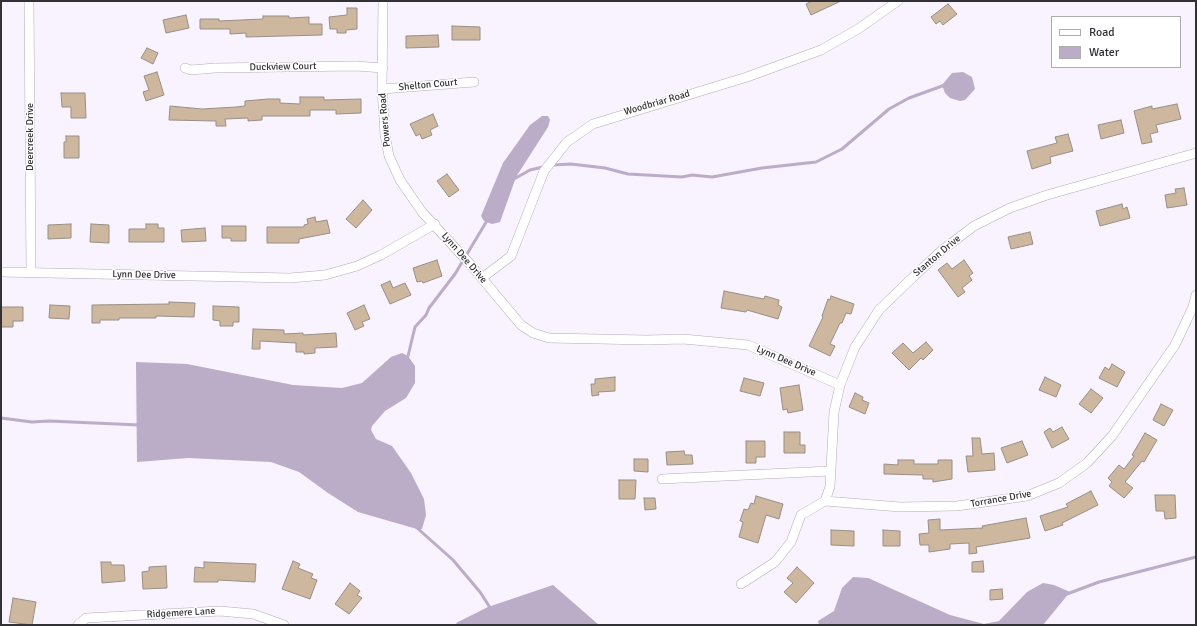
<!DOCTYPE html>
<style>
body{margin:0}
#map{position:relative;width:1197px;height:626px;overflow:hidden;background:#f9f2ff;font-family:Signika,sans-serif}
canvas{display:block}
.frame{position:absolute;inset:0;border:2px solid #333136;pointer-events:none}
.legend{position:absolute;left:1051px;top:16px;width:130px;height:52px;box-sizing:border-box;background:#fff;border:1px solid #adadaf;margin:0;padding:5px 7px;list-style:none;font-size:12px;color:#333136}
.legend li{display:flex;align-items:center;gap:8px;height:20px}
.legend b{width:20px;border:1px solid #adadaf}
</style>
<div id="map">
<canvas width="1197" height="626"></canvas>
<div class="frame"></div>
<ul class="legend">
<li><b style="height:5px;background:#fff"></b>Road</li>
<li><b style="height:11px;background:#bbacc8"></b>Water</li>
</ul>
</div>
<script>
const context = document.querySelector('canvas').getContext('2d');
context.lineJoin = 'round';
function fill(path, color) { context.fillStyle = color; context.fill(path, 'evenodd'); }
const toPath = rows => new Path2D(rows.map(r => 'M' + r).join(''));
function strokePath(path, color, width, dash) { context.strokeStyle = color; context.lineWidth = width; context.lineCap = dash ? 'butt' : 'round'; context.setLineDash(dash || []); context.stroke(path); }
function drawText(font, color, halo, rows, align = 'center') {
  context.font = font + ' Signika,sans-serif'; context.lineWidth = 3; context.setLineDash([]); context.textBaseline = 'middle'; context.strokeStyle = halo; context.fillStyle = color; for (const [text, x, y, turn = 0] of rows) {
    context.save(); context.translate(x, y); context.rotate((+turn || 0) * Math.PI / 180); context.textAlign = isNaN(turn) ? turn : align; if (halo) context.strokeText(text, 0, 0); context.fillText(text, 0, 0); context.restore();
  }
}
const water = toPath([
 [963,72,972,77,975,89,965,100,960,101,950,98,945,93,942,85,952,73],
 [542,116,548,116,550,120,548,127,516,177,500,222,492,224,484,221,481,216,503,163,530,125],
 [402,353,408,356,415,366,415,383,406,398,385,411,372,426,371,430,376,439,392,446,411,473,424,499,426,515,422,529,417,529,358,512,328,493,299,472,271,462,188,458,137,462,136,362,187,364,293,385,342,388,362,383,391,357],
 [853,577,868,578,950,615,984,624,999,621,1027,592,1043,583,1054,585,1070,592,1043,625,819,625,818,621,834,611,842,588],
 [553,585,599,625,458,625,456,623,488,607]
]);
const stream = toPath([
 [553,165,571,164,605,168,628,174,682,177,692,175,712,177,762,168,816,162,842,149,889,109,909,98,945,85],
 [514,179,530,170,543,167],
 [406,359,408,356,415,327,426,315,429,308,455,274,488,219],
 [1,418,32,422,49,421,139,425],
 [416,527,453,560,480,592,491,609],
 [1067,594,1099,582,1196,557]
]);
const building = toPath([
 [812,1,841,1,811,15,806,4,812,1],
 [948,4,957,14,943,25,940,21,936,24,931,17,948,4],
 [347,8,357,8,357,29,346,30,346,33,337,33,337,29,330,29,329,17,347,15,347,8],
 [186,15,189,28,166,33,163,20,186,15],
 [263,16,289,16,289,18,309,17,309,24,322,24,322,35,246,37,246,33,230,34,230,29,200,29,200,19,219,19,219,21,263,19,263,16],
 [452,26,480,27,480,40,452,40,452,26],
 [438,35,439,47,406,48,406,36,438,35],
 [147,48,158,53,153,64,141,58,147,48],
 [157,72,164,95,146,101,143,92,149,90,144,76,157,72],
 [61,93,85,93,86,118,71,118,71,107,62,107,61,93],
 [300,97,324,97,324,100,361,99,361,113,336,114,336,110,310,110,310,116,262,116,262,120,248,121,248,118,225,119,226,126,216,126,216,121,169,120,170,106,202,109,236,107,245,106,245,101,268,99,280,99,280,103,300,104,300,97],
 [1177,104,1181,119,1156,125,1158,132,1150,134,1152,142,1142,144,1134,111,1152,106,1152,109,1177,104],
 [433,114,438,126,430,130,432,135,422,139,420,134,416,136,410,124,433,114],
 [1121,120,1124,133,1101,139,1098,125,1121,120],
 [1068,134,1073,151,1050,157,1051,163,1032,169,1027,151,1057,143,1055,137,1068,134],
 [66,136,79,136,79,158,64,158,64,142,66,142,66,136],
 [447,174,459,190,449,197,437,181,447,174],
 [1184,188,1187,205,1167,208,1165,195,1176,193,1175,189,1184,188],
 [363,200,372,210,356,228,346,219,363,200],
 [1122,204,1123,209,1127,207,1130,218,1100,226,1096,211,1122,204],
 [315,217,316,222,327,220,330,233,299,239,299,243,267,243,267,227,304,227,304,225,308,224,307,219,315,217],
 [71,224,71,238,48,239,48,225,71,224],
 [91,224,109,225,109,243,90,242,91,224],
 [146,224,158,224,158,228,164,228,164,242,129,242,129,229,146,229,146,224],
 [222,226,246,226,246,241,231,241,231,238,222,238,222,226],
 [205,228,206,241,182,242,181,230,205,228],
 [1030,232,1033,244,1011,249,1008,237,1030,232],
 [437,260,442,276,423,283,422,281,417,282,413,268,437,260],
 [964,260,973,273,969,276,972,280,962,288,965,292,958,297,938,270,947,263,952,269,964,260],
 [390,281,393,288,405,283,411,295,390,304,381,285,390,281],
 [724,291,764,299,765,296,779,300,778,305,782,307,778,319,747,310,746,312,721,308,724,291],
 [831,296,854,304,851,314,846,313,842,323,840,323,830,344,835,346,830,356,809,346,823,317,822,316,828,299,830,300,831,296],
 [169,302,195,303,194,317,156,316,156,318,119,318,119,320,100,320,100,323,92,323,92,305,169,304,169,302],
 [50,305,70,306,69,319,49,318,50,305],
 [364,305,370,319,362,322,364,326,355,330,347,313,364,305],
 [213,306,239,307,239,322,233,322,233,326,220,326,220,321,213,320,213,306],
 [1,307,23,307,23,321,13,321,13,327,1,327,1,307],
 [253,329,284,330,284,334,303,333,303,335,336,333,337,347,315,348,315,353,304,354,304,352,296,352,296,343,260,341,260,349,252,349,253,329],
 [926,342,933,350,923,360,921,358,909,370,892,353,903,343,913,353,926,342],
 [1112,364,1125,372,1117,387,1099,378,1105,367,1109,370,1112,364],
 [615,377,615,391,598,392,599,395,592,396,591,384,595,384,595,379,615,377],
 [1045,377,1061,385,1056,397,1039,390,1045,377],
 [744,378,764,383,760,396,740,391,744,378],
 [799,385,803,410,788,413,787,409,783,410,780,388,799,385],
 [1091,389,1103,398,1091,413,1079,404,1091,389],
 [855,393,863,397,862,400,869,403,865,414,849,407,855,393],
 [1161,404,1173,410,1164,426,1153,420,1161,404],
 [1062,427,1069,439,1052,448,1044,432,1050,428,1053,432,1062,427],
 [784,432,800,432,800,445,805,445,805,453,784,453,784,432],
 [1145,433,1157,440,1144,462,1142,461,1125,482,1133,488,1124,498,1109,486,1112,482,1108,478,1119,465,1124,469,1134,456,1132,455,1145,433],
 [972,438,980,438,982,454,994,453,995,470,968,472,966,456,973,456,972,438],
 [746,441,765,441,765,457,756,457,756,463,746,463,746,441],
 [1022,441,1028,455,1007,463,1001,448,1022,441],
 [684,451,685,455,692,455,693,464,667,465,666,452,684,451],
 [634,459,648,459,648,472,634,471,634,459],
 [898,460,914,460,914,464,938,464,938,460,952,460,952,479,933,482,933,479,923,479,923,475,884,474,884,464,898,465,898,460],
 [619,480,636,480,635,499,619,499,619,480],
 [1091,491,1098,505,1062,523,1063,525,1045,531,1040,516,1068,507,1066,504,1091,491],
 [1155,495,1175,495,1176,518,1165,519,1164,511,1156,511,1155,495],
 [756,496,783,504,779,519,766,515,758,543,739,537,743,522,740,521,744,509,748,510,751,503,754,504,756,496],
 [644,498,655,498,656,509,645,510,644,498],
 [1026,518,1030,538,976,547,977,553,969,554,969,543,950,544,950,549,929,552,929,545,920,545,919,534,929,533,928,520,940,519,940,530,983,528,982,526,1026,518],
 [831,530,854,531,854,546,831,545,831,530],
 [883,530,900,531,900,546,883,546,883,530],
 [293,561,300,564,298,568,313,574,311,578,317,580,310,599,282,589,293,561],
 [983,561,984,572,972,572,972,562,983,561],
 [101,562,111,562,111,565,124,565,125,581,102,583,101,562],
 [204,562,256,564,255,582,218,580,218,582,194,582,195,567,204,568,204,562],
 [166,566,167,588,143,589,142,572,149,571,149,567,166,566],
 [797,567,814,583,796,603,784,592,793,583,787,578,797,567],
 [350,583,360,591,357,595,362,598,349,614,335,604,350,583],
 [1002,589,1003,599,990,600,990,590,1002,589],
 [13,598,36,602,32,625,9,622,13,598]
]);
const minor = toPath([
 [29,1,31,272],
 [383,1,382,89,385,135,389,156,400,180,422,212,470,264,521,325,533,333,549,338,647,340,683,339,748,345,840,385],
 [185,68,191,70,215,68,356,66,383,68],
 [382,89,474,82],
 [1,272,290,278,325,275,357,266,381,255,435,224],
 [482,278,511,256,544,171,567,142,593,124,747,77,821,50,858,29,898,1],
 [662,479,830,471],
 [825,501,830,487,834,412,840,385,855,347,879,310,910,280,941,251,974,226,1010,208,1047,195,1196,153],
 [825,501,900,507,957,506,1027,496,1059,483,1087,463,1112,436,1175,345,1193,307,1196,295],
 [741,584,775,562,791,542,801,515,825,501],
 [78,625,86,618,220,611,253,614,284,625]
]);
const streetNames = [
 ["Duckview Court",283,67,-1],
 ["Shelton Court",428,85,-5],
 ["Woodbriar Road",657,103,-16],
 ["Powers Road",385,120,-95],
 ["Deercreek Drive",30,137,-90],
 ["Stanton Drive",937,256,-40],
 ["Lynn Dee Drive",464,258,49],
 ["Lynn Dee Drive",144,275,1],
 ["Lynn Dee Drive",786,361,23],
 ["Torrance Drive",1001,499,-10],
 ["Ridgemere Lane",181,613,-3]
];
fill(water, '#bbacc8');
strokePath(stream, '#bbacc8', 3);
fill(building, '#cdb79e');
strokePath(building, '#988f85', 1);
strokePath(minor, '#b3adb8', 10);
strokePath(minor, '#fff', 9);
drawText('10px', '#333136', '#fff', streetNames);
</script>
